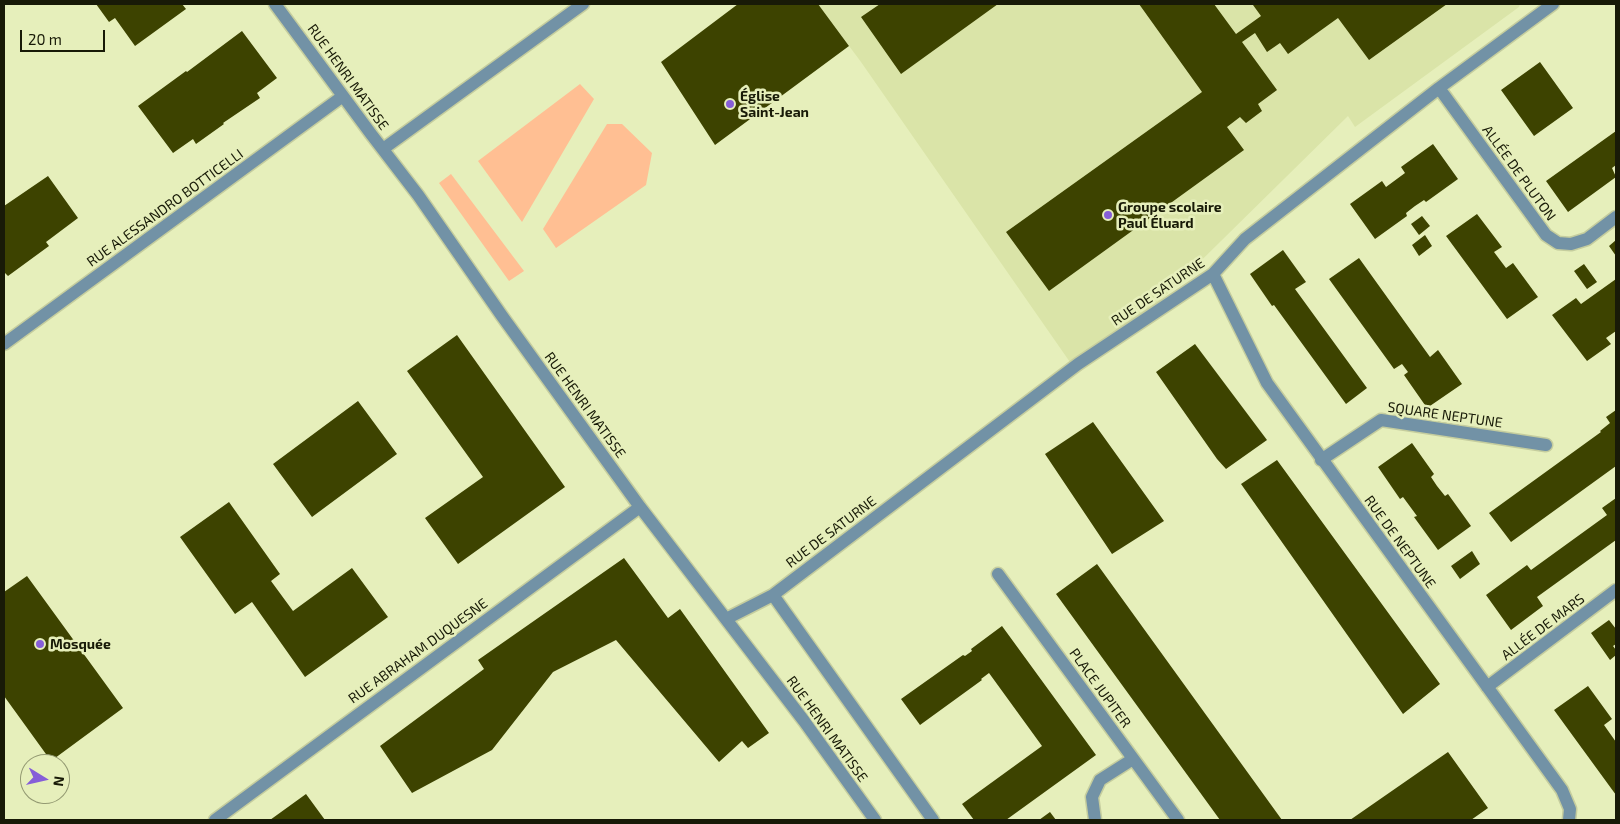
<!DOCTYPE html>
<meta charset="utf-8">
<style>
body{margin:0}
#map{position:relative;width:1620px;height:824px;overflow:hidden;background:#e6efbb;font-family:"Exo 2",sans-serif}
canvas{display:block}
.frame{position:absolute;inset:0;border:5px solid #181a07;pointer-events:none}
.north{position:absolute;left:20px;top:754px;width:50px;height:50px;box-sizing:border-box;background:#e6efbb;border:1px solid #949a73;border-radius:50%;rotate:99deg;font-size:14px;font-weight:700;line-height:20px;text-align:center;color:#181a07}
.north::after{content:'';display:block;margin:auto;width:18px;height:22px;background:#865ed8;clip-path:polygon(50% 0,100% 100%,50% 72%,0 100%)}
.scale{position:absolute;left:20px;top:30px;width:85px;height:22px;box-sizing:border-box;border:2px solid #181a07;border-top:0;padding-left:6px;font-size:15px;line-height:18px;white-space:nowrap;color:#181a07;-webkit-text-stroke:4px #e6efbb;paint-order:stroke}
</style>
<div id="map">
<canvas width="1620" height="824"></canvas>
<div class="frame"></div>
<div class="north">N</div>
<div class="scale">20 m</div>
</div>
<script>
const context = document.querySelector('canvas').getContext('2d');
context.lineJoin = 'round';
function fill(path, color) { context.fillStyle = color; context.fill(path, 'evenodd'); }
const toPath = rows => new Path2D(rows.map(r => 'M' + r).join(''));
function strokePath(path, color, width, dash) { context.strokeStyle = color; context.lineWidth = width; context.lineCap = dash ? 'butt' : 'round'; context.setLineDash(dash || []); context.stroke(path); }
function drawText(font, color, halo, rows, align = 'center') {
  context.font = font + ' "Exo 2",sans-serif'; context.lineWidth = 5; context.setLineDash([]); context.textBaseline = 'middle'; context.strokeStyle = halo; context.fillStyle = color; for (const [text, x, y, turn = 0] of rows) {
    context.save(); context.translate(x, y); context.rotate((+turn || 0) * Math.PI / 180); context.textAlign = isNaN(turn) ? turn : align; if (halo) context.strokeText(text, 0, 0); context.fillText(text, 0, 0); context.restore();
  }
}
const built = toPath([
 [818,4,1520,4,1519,7,1355,127,1348,116,1157,304,1072,365,861,62]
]);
const green = toPath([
 [580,84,594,99,522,222,478,161],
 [607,124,622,124,652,153,646,185,556,248,543,229],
 [451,174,524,271,509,281,439,183]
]);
const building = toPath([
 [96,4,182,4,186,9,135,46,115,18,109,22],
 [738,4,818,4,849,46,715,145,661,62],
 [880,4,998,4,901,74,861,17],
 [1139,4,1214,4,1236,34,1261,16,1253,5,1254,4,1447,4,1369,60,1338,18,1288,54,1280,43,1267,52,1255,33,1242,42,1277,90,1258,104,1262,111,1246,123,1240,117,1227,127,1244,150,1049,291,1006,232,1202,92],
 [242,31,277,78,257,93,260,98,223,123,224,124,196,144,193,139,173,153,138,106,186,71,187,72],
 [1540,62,1573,108,1534,136,1501,90],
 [1616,131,1616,165,1612,168,1616,177,1568,212,1546,181],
 [1433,144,1458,179,1426,202,1424,200,1415,206,1406,213,1407,216,1375,239,1350,204,1382,181,1386,187,1405,173,1401,167],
 [48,176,78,218,46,242,49,246,8,276,4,272,4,206],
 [1477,214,1502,247,1494,252,1506,268,1513,263,1538,297,1507,319,1446,236],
 [1422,216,1430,226,1419,235,1411,224],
 [1425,235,1432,246,1419,256,1412,245],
 [1616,240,1616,256,1609,246],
 [1283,250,1306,282,1295,289,1367,388,1346,404,1274,305,1272,306,1250,274],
 [1359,258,1430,357,1438,350,1462,384,1427,408,1404,375,1408,372,1402,364,1394,369,1329,279],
 [1584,264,1597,282,1587,289,1574,271],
 [1616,279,1616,331,1606,338,1611,344,1587,361,1552,315,1576,298,1581,304],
 [457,335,565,487,458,564,425,518,483,477,407,371],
 [1195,344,1267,440,1226,469,1217,459,1156,372],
 [358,401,397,454,312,517,273,464],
 [1616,410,1616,466,1511,542,1489,513,1601,432,1600,431,1610,423,1606,417],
 [1093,422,1164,521,1112,554,1045,454],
 [1412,443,1434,474,1431,477,1437,486,1445,496,1448,494,1471,526,1438,550,1414,517,1417,516,1403,497,1400,499,1378,467],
 [1277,460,1440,684,1403,714,1241,484],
 [1616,498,1616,540,1537,597,1543,606,1511,630,1486,595,1527,565,1531,570,1607,515,1602,508],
 [229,502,280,574,271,581,293,611,352,568,388,617,305,677,252,602,235,614,180,537],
 [1472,551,1480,564,1460,579,1451,566],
 [624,558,668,618,680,609,769,733,748,748,742,741,719,762,616,640,553,672,492,750,412,793,380,746,484,669,478,660],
 [1097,564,1282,820,1220,820,1056,594],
 [27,576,123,708,51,761,4,696,4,592],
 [1609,620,1616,629,1616,644,1613,646,1616,650,1616,655,1610,660,1591,633],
 [1002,626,1096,755,1006,820,974,820,962,804,1042,746,989,673,981,679,982,680,920,725,901,699,963,655,965,656,972,651,971,649],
 [1588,686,1612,719,1604,725,1616,742,1616,795,1554,710],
 [1448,752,1488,808,1471,820,1350,820],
 [306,794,325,820,270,820],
 [1050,812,1056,820,1039,820]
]);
const minor = toPath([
 [275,4,371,134,418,195,502,316,640,507,804,721,875,820],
 [1439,88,1546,235,1558,243,1571,244,1587,239,1616,217],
 [383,149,583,4],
 [1213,274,1267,383,1549,772,1562,790,1570,809,1569,820],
 [4,344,343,96],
 [1321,460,1381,420,1546,445],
 [998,574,1178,820],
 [773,595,933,820],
 [726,619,773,595,1078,364,1213,274,1245,239,1439,88,1553,4],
 [1487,687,1616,590],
 [215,820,640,507],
 [1095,820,1092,797,1100,780,1133,759]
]);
const markers = [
 [730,104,5,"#865ed8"],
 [1108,215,5,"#865ed8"],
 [40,644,5,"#865ed8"]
];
const streetNames = [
 ["RUE HENRI MATISSE",348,77,54],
 ["ALLÉE DE PLUTON",1519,173,54],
 ["RUE ALESSANDRO BOTTICELLI",165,208,-36],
 ["RUE DE SATURNE",1158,292,-34],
 ["RUE HENRI MATISSE",585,405,54],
 ["SQUARE NEPTUNE",1445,415,8],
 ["RUE DE SATURNE",831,532,-37],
 ["RUE DE NEPTUNE",1400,542,54],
 ["ALLÉE DE MARS",1543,627,-37],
 ["RUE ABRAHAM DUQUESNE",418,651,-36],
 ["PLACE JUPITER",1100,688,54],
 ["RUE HENRI MATISSE",827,729,54]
];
const poiNames = [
 ["Église",740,96],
 ["Saint-Jean",740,112],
 ["Groupe scolaire",1118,207],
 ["Paul Éluard",1118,223],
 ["Mosquée",50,644]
];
fill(built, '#dae4a8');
fill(green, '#ffbf93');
fill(building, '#3d4300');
strokePath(minor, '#c5cd9e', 15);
strokePath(minor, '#7292a6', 12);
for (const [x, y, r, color] of markers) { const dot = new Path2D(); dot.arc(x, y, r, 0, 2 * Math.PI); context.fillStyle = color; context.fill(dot); strokePath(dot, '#e6efbb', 2); }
drawText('14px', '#181a07', '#e6efbb', streetNames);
drawText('bold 14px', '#181a07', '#e6efbb', poiNames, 'left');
</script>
